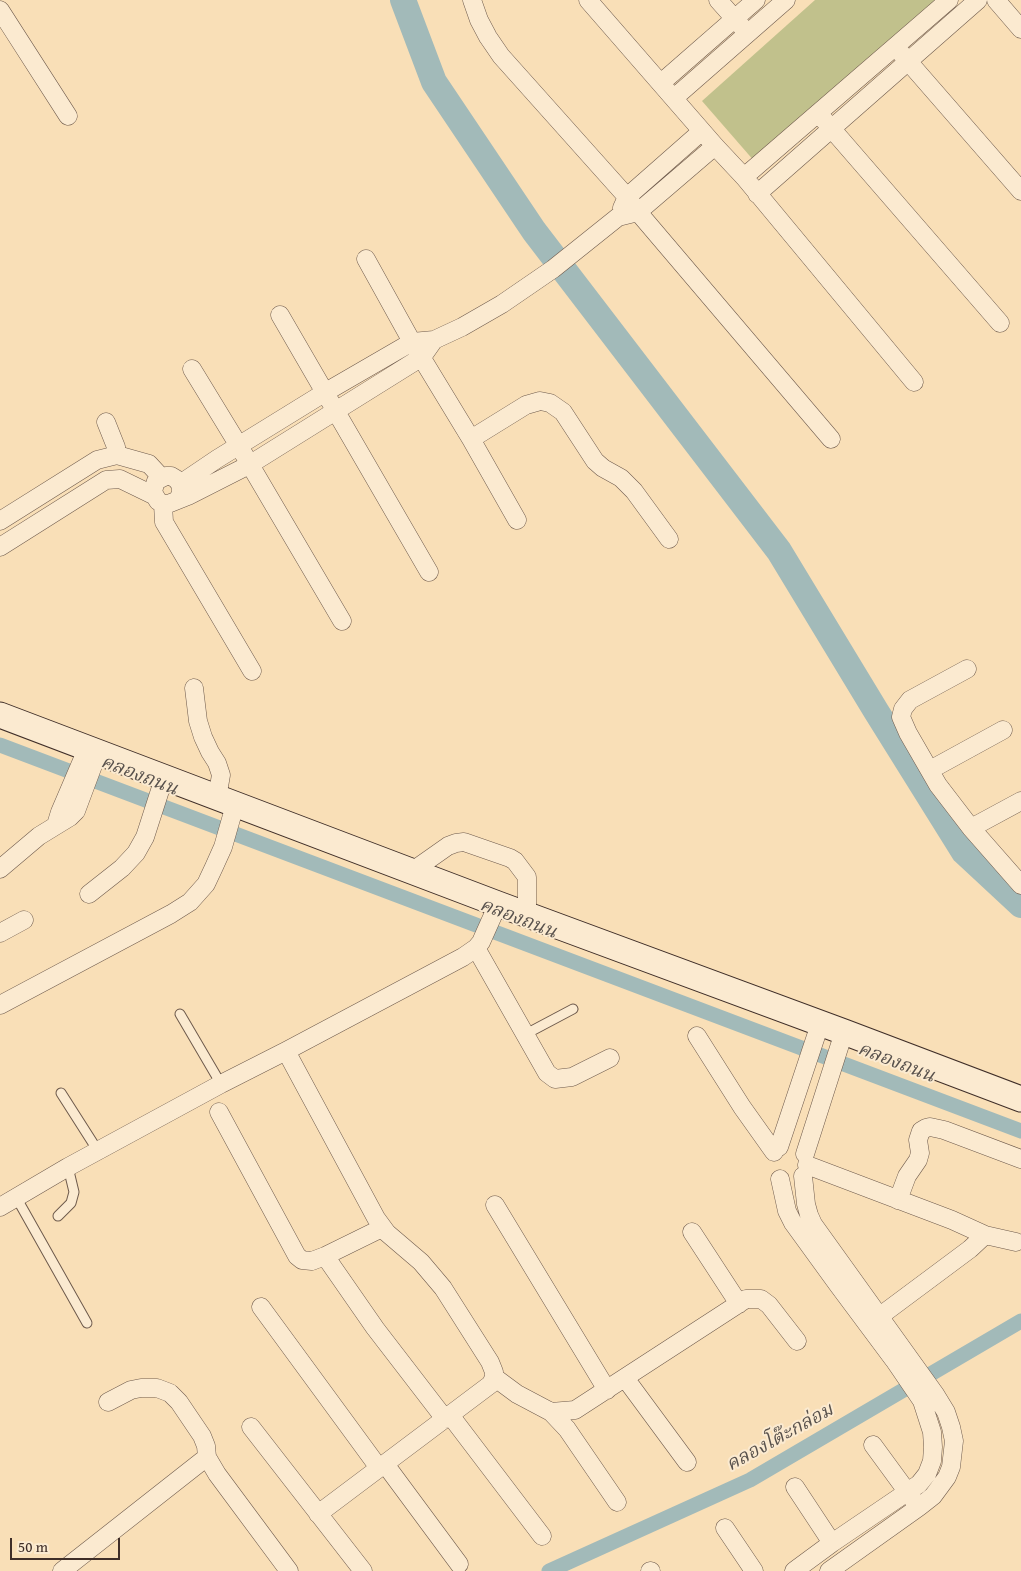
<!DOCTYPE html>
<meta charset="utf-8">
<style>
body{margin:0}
#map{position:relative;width:1021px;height:1571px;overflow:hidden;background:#f9dfb7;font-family:"Gentium Book Plus",serif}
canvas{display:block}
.scale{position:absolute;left:10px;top:1538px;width:110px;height:22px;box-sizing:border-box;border:2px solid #3f2e28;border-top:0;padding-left:6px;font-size:15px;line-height:18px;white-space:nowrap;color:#3f2e28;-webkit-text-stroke:4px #fbead0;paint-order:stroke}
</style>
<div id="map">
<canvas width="1021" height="1571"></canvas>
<div class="scale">50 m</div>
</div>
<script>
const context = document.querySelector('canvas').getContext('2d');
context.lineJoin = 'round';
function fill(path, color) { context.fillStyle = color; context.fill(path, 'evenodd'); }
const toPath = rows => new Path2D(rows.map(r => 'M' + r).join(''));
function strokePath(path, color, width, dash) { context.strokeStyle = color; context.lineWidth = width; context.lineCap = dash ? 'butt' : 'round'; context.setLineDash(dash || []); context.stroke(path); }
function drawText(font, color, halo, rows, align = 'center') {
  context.font = font + ' "Gentium Book Plus","Noto Serif Thai",serif'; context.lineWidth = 4; context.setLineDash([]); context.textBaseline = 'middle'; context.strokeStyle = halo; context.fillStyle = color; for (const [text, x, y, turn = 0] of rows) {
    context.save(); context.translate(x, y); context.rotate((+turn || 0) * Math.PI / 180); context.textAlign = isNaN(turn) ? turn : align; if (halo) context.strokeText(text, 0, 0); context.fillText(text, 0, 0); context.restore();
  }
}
const green = toPath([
 [815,0,956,0,762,170,702,101]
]);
const canal = toPath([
 [0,745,1021,1131],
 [549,1571,750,1480,1021,1321]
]);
const river = toPath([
 [403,0,434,82,534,231,779,551,876,711,964,852,1021,905]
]);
const lane = toPath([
 [180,1014,221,1084],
 [524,1035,573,1009],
 [61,1093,98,1151],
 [16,1197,87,1323],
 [58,1216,71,1203,74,1192,68,1167]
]);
const street = toPath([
 [472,0,479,20,488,37,501,56,627,197,638,212,831,439],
 [588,0,715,146,744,177,914,382],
 [718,0,742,27],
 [996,0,1021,29],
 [0,10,68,116],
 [900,52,1021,191],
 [661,83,756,0],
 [674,98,786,0],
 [818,113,1000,323],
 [744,177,949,0],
 [757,194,978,0],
 [622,208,627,197,702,131],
 [366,259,412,342,471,439,517,520],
 [280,315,429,572],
 [192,369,239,446,342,621],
 [106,422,116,447,117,455],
 [471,439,526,405,540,401,550,403,563,412,595,461,603,468,621,478,634,491,669,539],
 [180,484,217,459,324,393,412,342,434,340,462,327,502,304,553,269,618,217,638,212,715,146],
 [178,499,181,494,181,489,180,484,176,479,171,476,166,476,156,481,153,491,155,496,158,501,163,504,168,504,188,496,249,465,422,357,434,340],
 [163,504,164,522,252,671],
 [0,521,97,460,117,455,149,464,161,477],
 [0,547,106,480,120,479,155,496],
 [967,669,910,700,903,709,901,717,908,733,938,785,971,828,1021,885],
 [194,688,198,721,203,737,210,752,217,763,221,775,217,798],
 [930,770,1003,730],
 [56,825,60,812,87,749],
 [971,828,1021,801],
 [0,869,39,836,70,817,76,811,98,752],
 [411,872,448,846,456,843,464,842,510,858,515,861,527,877,527,915],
 [89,894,122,868,136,853,145,837,164,778],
 [0,933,24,920],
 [476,948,547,1073,555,1079,572,1077,610,1058],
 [0,1005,171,914,190,902,206,884,214,867,223,847,235,805],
 [697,1036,742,1107,774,1152],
 [286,1051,376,1218,387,1233,421,1262,443,1288,490,1362,494,1372,494,1377,491,1384,318,1514],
 [219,1112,297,1256,302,1260,312,1261,325,1256,382,1228],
 [779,1147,820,1024],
 [805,1154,844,1032],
 [807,1165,952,1220,985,1235,970,1249,872,1322],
 [803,1176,806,1204,809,1215,813,1224,935,1394,946,1412,951,1427,954,1441,951,1467,947,1477,933,1496,919,1507,829,1571],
 [780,1179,787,1211,793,1223,838,1285,894,1360,922,1401,932,1432,933,1447,932,1461,927,1474,919,1484,832,1543,794,1571],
 [898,1200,907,1176,918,1160,920,1153,918,1140,921,1131,926,1128,930,1127,944,1130,1021,1159],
 [495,1205,607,1390],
 [0,1207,68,1167,221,1084,286,1051,463,957,476,948,481,942,498,904],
 [692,1232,739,1304],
 [985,1235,1016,1242],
 [325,1256,375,1328,445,1419],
 [261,1307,379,1468],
 [494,1377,517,1394,551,1412,567,1429,617,1502],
 [625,1378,687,1462],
 [108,1402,131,1390,141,1388,157,1388,170,1393,179,1402,202,1436,206,1446,207,1457],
 [551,1412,575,1410,746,1299,761,1299,769,1305,797,1341],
 [450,1415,542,1536],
 [251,1427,363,1571],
 [873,1445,914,1501],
 [385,1464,459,1564],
 [795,1487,832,1543],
 [725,1528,754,1571],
 [62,1571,207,1457,217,1474,289,1571],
 [650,1571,651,1571]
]);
const secondary = toPath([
 [0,715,498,904,844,1032,1021,1099]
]);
const waterNames = [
 ["คลองถนน",139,776,21],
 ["คลองถนน",518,919,21],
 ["คลองถนน",896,1063,21],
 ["คลองโต๊ะกล่อม",780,1438,-29]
];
fill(green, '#c1c18c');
strokePath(canal, '#a2bab9', 15);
strokePath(river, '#a2bab9', 26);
strokePath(lane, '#6e5a4c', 11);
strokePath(street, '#6e5a4c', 19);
strokePath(secondary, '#3f2e28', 27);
strokePath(lane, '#fbead0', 9);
strokePath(street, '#fbead0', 18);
strokePath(secondary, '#fbead0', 25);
drawText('italic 19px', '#58514c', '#fbead0', waterNames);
</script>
